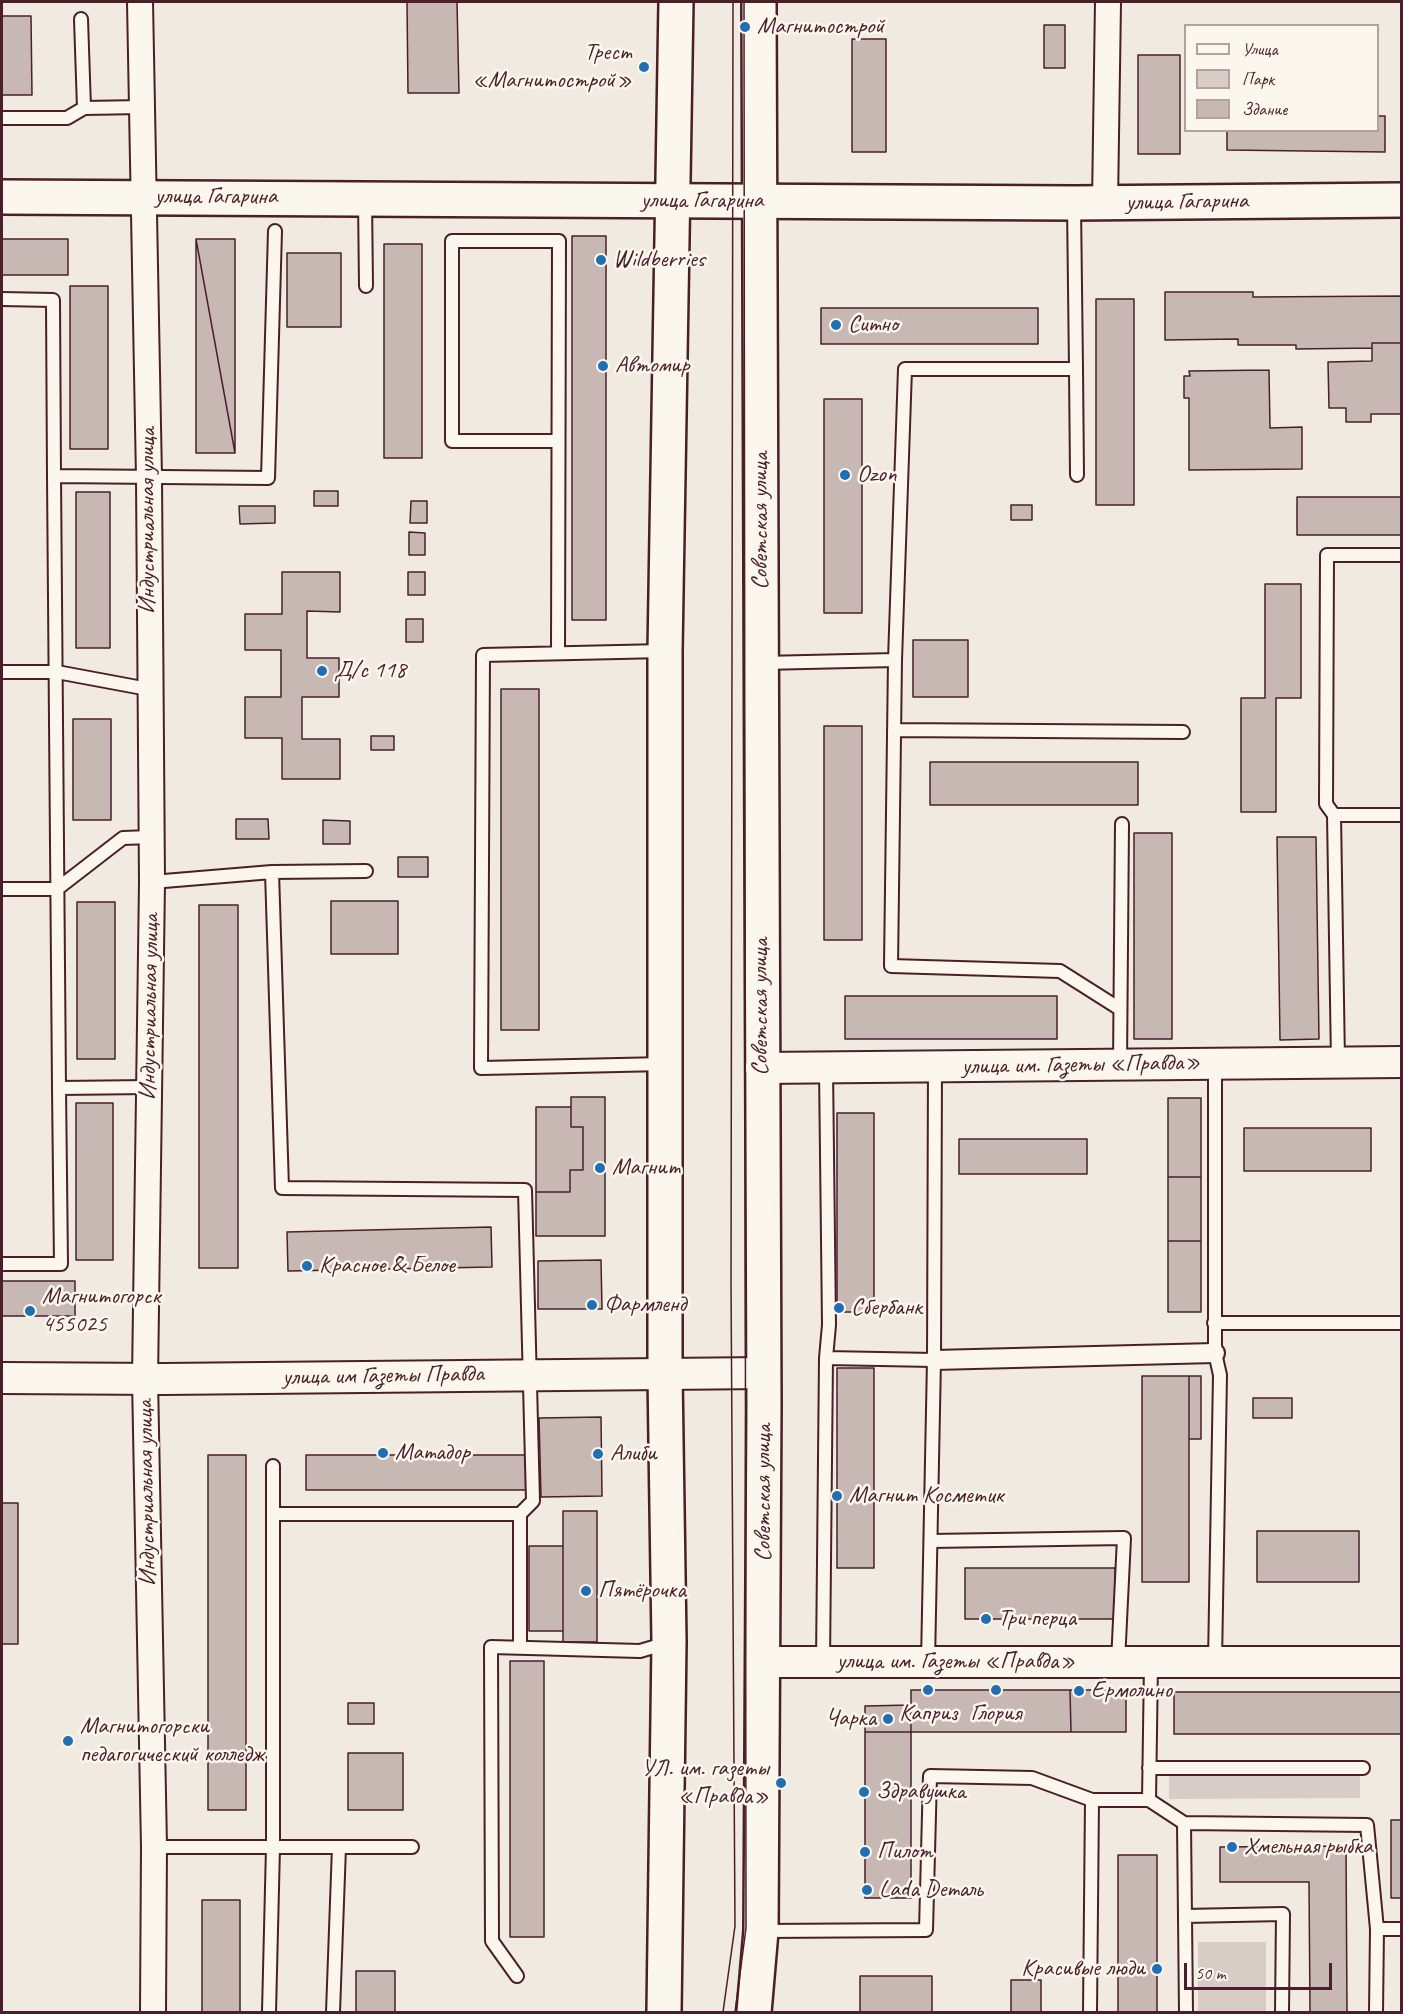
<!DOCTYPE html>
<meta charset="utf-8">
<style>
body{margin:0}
#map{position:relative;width:1403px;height:2014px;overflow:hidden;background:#f0eae0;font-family:Caveat,sans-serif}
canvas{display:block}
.frame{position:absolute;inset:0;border:3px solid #4a1f2b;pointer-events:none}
.legend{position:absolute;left:1184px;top:24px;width:195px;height:108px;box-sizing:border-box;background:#fbf7ec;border:2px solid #b4a19f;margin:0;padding:8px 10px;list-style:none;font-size:18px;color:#4a1f2b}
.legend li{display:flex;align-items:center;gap:12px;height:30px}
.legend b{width:30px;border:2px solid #b4a19f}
.scale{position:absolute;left:1184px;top:1963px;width:148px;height:27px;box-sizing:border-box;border:3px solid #4a1f2b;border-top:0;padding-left:8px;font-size:18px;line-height:21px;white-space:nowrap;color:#4a1f2b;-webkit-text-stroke:4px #fbf7ec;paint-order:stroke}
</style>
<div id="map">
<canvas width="1403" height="2014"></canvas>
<div class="frame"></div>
<ul class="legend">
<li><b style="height:8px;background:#fbf7ec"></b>Улица</li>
<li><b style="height:16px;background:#d8ccc6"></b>Парк</li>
<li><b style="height:16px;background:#c8b8b3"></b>Здание</li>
</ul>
<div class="scale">50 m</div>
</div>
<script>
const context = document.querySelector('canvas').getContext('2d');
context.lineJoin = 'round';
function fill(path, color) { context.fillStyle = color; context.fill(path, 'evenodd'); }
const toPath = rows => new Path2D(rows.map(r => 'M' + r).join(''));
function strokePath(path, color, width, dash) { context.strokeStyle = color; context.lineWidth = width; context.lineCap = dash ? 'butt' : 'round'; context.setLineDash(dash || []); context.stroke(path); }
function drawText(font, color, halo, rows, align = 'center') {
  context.font = font + ' Caveat,sans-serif'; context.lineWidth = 5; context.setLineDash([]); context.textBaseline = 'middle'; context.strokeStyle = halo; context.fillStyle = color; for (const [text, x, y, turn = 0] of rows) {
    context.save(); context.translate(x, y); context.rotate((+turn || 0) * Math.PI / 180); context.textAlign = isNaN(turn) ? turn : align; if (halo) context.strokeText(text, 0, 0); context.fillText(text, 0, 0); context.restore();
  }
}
const green = toPath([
 [1169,1775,1360,1775,1360,1798,1169,1799],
 [1198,1942,1266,1942,1266,2012,1198,2012]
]);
const building = toPath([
 [407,2,457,2,459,93,408,93,407,2],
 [2,16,31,16,32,95,2,95,2,16],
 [1044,25,1065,25,1065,68,1044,68,1044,25],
 [852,39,886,39,886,152,852,152,852,39],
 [1138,55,1180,55,1180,154,1138,154,1138,55],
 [1378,116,1385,116,1385,152,1227,150,1227,130,1378,130,1378,116],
 [572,236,606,236,606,620,572,620,572,236],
 [2,239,68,239,68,275,2,275,2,239],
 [196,239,235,453,196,453,196,239],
 [196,239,235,239,235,453,196,239],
 [384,244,422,244,422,458,384,458,384,244],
 [287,253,341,253,341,327,287,327,287,253],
 [70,286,108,286,108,449,70,449,70,286],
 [1165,292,1253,292,1253,297,1402,296,1402,343,1372,343,1372,348,1296,349,1296,345,1238,345,1238,339,1165,340,1165,292],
 [1096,299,1134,299,1134,505,1096,505,1096,299],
 [821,308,1038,308,1038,344,821,344,821,308],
 [1372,343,1402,343,1402,414,1371,414,1371,422,1346,422,1346,408,1329,408,1328,362,1372,361,1372,343],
 [1269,370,1270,428,1302,427,1302,469,1189,470,1189,398,1184,398,1184,376,1190,376,1189,371,1269,370],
 [824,399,862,399,862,613,824,613,824,399],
 [314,491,338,491,338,506,314,506,314,491],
 [76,492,110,492,110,648,76,648,76,492],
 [1297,497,1402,497,1402,535,1297,535,1297,497],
 [411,501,427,501,427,523,410,523,411,501],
 [1011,505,1032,505,1032,520,1011,520,1011,505],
 [239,506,275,506,275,523,240,524,239,506],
 [409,532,425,533,425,555,409,555,409,532],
 [282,572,340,572,340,612,307,611,307,658,339,658,339,697,302,697,302,739,340,739,340,779,282,779,282,738,245,738,245,697,281,697,281,650,245,650,245,614,282,614,282,572],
 [408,572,425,572,425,595,408,595,408,572],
 [1265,584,1301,584,1301,698,1276,698,1276,812,1241,812,1241,698,1265,698,1265,584],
 [406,619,423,619,423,642,406,642,406,619],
 [913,640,968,640,968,697,913,697,913,640],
 [501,689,539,689,539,1030,501,1030,501,689],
 [73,719,111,719,111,820,73,820,73,719],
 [824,726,862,726,862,940,824,940,824,726],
 [371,736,394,736,394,750,371,750,371,736],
 [930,762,1138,762,1138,805,930,805,930,762],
 [236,819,268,819,269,839,236,839,236,819],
 [323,820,350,821,350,844,323,844,323,820],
 [1134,833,1172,833,1172,1039,1134,1039,1134,833],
 [1277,837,1316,837,1319,1039,1280,1040,1277,837],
 [398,857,428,857,428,877,398,877,398,857],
 [331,901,398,901,398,954,331,954,331,901],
 [77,902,115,902,115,1059,77,1059,77,902],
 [199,905,238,905,238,1268,199,1268,199,905],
 [845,996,1057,996,1057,1039,845,1039,845,996],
 [571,1097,605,1097,605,1236,536,1236,536,1192,570,1192,570,1170,583,1170,583,1127,571,1127,571,1097],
 [1168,1098,1201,1098,1201,1177,1168,1177,1168,1098],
 [76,1103,113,1103,113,1260,76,1260,76,1103],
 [536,1107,571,1107,571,1127,583,1127,583,1170,570,1170,570,1192,536,1192,536,1107],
 [837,1113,874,1113,874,1312,837,1312,837,1113],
 [1244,1128,1371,1128,1371,1171,1244,1171,1244,1128],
 [959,1139,1087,1139,1087,1174,959,1174,959,1139],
 [1168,1177,1201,1177,1201,1241,1168,1241,1168,1177],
 [491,1227,492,1267,288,1271,287,1232,491,1227],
 [1168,1241,1201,1241,1201,1312,1168,1312,1168,1241],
 [601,1260,602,1309,538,1309,538,1261,601,1260],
 [2,1281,75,1281,75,1316,2,1316,2,1281],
 [837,1368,874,1368,874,1568,837,1568,837,1368],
 [1142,1376,1189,1376,1189,1582,1142,1582,1142,1376],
 [1189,1376,1201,1376,1201,1439,1189,1439,1189,1376],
 [1253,1398,1292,1398,1292,1418,1253,1418,1253,1398],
 [601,1417,602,1496,541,1497,539,1418,601,1417],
 [208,1455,246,1455,246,1810,208,1810,208,1455],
 [306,1455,526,1455,526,1490,306,1490,306,1455],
 [2,1503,18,1503,18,1644,2,1644,2,1503],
 [563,1511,597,1511,597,1642,563,1642,563,1511],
 [1257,1531,1359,1531,1359,1582,1257,1582,1257,1531],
 [529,1546,563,1546,563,1631,529,1631,529,1546],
 [965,1568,1115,1568,1115,1619,965,1619,965,1568],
 [510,1661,544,1661,544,1937,510,1937,510,1661],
 [911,1690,1070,1690,1071,1732,911,1732,911,1690],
 [1070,1690,1126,1690,1126,1732,1071,1732,1070,1690],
 [1174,1692,1402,1692,1402,1734,1174,1734,1174,1692],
 [348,1703,374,1703,374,1724,348,1724,348,1703],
 [911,1705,911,1732,865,1732,865,1706,911,1705],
 [865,1732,911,1732,911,1898,865,1898,865,1732],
 [348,1753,403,1753,403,1810,348,1810,348,1753],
 [1391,1820,1402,1820,1402,1898,1391,1898,1391,1820],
 [1346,1846,1347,2012,1310,2012,1309,1882,1220,1882,1220,1847,1346,1846],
 [1118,1855,1157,1855,1157,2012,1118,2012,1118,1855],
 [202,1900,240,1900,240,2012,202,2012,202,1900],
 [356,1971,395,1971,395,2012,356,2012,356,1971],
 [860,1976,932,1976,932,2012,860,2012,860,1976],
 [1011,1980,1041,1980,1041,2012,1011,2012,1011,1980]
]);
const service = toPath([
 [81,19,84,108],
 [2,118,67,118,84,108,142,107],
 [365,199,366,286],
 [1074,205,1076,369,905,369,895,660,891,966,1060,971,1120,1009],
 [2,299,53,300,54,476,268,478,275,231],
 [1076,369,1077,475],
 [558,441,452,441,452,241,559,241,558,653],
 [54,476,59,1088,149,1087],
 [664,651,483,655,481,1068,665,1064],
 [762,663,895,660],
 [2,672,57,672,148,689],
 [894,730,1183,732],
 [1334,815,1402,815],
 [272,872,282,1188,525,1190,533,1501,520,1514,520,1647],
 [152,882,272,872,366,871],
 [2,889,57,889,123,838,151,837],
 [1338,1062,1334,815,1326,804,1327,555,1402,555],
 [1215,1063,1215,1353,1220,1375,1215,1662],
 [1120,1064,1122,824],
 [2,1264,61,1264,59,1088],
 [1214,1323,1402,1323],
 [826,1358,934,1360],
 [273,1514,520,1514],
 [931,1541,1124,1538,1118,1662],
 [823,1662,826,1358,829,1325,826,1068],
 [928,1662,934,1360,935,1067],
 [1149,1768,1363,1768],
 [1149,1800,1151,1663],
 [154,1847,412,1847],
 [1185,1916,1283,1914,1282,2012],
 [762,1931,926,1930,930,1776,1032,1778,1092,1800],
 [517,1976,492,1941,491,1647,640,1651,667,1643],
 [269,2012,273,1847,273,1466],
 [333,2012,339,1847],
 [1090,2012,1092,1800,1149,1800,1184,1823],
 [1186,2012,1184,1823,1367,1825,1377,1929],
 [1376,2012,1377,1929,1402,1929]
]);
const pedestrian = toPath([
 [934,1360,1215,1353]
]);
const minor = toPath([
 [140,2,149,478,152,882,145,1379,154,1847,153,2012],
 [1105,203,1108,2]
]);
const tertiary = toPath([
 [761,1068,1402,1062],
 [2,1378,163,1379,764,1373],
 [763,1662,1402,1662]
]);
const secondary = toPath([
 [2,197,1074,203,1402,200]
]);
const primary = toPath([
 [664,2012,669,1642,665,1374,665,651,676,2],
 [754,2012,761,1931,764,1404,759,2]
]);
const tram = toPath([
 [723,2012,735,1926,731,1283,733,2],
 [735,2012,746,1928,744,2]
]);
const markers = [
 [745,27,6,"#1f6fb2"],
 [644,67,6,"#1f6fb2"],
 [601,260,6,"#1f6fb2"],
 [836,325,6,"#1f6fb2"],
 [603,366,6,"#1f6fb2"],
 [845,475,6,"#1f6fb2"],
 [322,671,6,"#1f6fb2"],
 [600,1168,6,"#1f6fb2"],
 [307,1266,6,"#1f6fb2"],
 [592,1305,6,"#1f6fb2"],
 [839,1308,6,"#1f6fb2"],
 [30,1311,6,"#1f6fb2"],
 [383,1453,6,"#1f6fb2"],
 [598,1454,6,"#1f6fb2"],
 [837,1496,6,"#1f6fb2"],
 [586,1591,6,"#1f6fb2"],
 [986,1619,6,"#1f6fb2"],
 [928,1690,6,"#1f6fb2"],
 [996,1690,6,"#1f6fb2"],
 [1079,1691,6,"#1f6fb2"],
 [888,1719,6,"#1f6fb2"],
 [68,1741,6,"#1f6fb2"],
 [781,1783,6,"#1f6fb2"],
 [864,1792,6,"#1f6fb2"],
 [1232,1847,6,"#1f6fb2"],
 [865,1852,6,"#1f6fb2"],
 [867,1890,6,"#1f6fb2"],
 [1157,1969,6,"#1f6fb2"]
];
const poiNames = [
 ["Магнитострой",757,27],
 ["Трест",632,53,"right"],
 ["«Магнитострой»",632,81,"right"],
 ["Wildberries",613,260],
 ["Ситно",848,325],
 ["Автомир",615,366],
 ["Ozon",857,475],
 ["Д/с 118",334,671],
 ["Магнит",612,1168],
 ["Красное & Белое",319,1266],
 ["Магнитогорск",42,1297],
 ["455025",42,1325],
 ["Фармленд",604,1305],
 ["Сбербанк",851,1308],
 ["Матадор",395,1453],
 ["Алиби",610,1454],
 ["Магнит Косметик",849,1496],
 ["Пятёрочка",598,1591],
 ["Три перца",998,1619],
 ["Ермолино",1091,1691],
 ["Каприз",928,1714,"center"],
 ["Глория",996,1714,"center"],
 ["Чарка",876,1719,"right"],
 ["Магнитогорски",80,1727],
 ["педагогический колледж",80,1755],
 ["УЛ. им. газеты",769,1769,"right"],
 ["«Правда»",769,1797,"right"],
 ["Здравушка",876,1792],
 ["Хмельная рыбка",1244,1847],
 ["Пилот",877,1852],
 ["Lada Dеталь",879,1890],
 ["Красивые люди",1145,1969,"right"]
];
const streetNames = [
 ["улица Гагарина",216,197],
 ["улица Гагарина",702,201],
 ["улица Гагарина",1187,202,-1],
 ["Индустриальная улица",148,521,-90],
 ["Советская улица",761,521,-90],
 ["Индустриальная улица",150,1007,-89],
 ["Советская улица",761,1007,-90],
 ["улица им. Газеты «Правда»",1081,1065,-1],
 ["улица им Газеты Правда",383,1376,-1],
 ["Индустриальная улица",147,1493,-91],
 ["Советская улица",764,1493,-90],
 ["улица им. Газеты «Правда»",956,1662]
];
fill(green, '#d8ccc6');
fill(building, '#c8b8b3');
strokePath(building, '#4a1f2b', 1.5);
strokePath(service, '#4a1f2b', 16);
strokePath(pedestrian, '#4a1f2b', 22);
strokePath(minor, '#4a1f2b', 28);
strokePath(tertiary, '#4a1f2b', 34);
strokePath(secondary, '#4a1f2b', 38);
strokePath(primary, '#4a1f2b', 38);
strokePath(service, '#fbf7ec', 12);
strokePath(pedestrian, '#fbf7ec', 18);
strokePath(minor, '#fbf7ec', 24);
strokePath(tertiary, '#fbf7ec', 30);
strokePath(secondary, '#fbf7ec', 33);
strokePath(primary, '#fbf7ec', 33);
strokePath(tram, '#4a1f2b', 1.5);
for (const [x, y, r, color] of markers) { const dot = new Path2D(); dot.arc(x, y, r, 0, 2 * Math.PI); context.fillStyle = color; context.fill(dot); strokePath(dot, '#fbf7ec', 2); }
drawText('24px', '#4a1f2b', '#fbf7ec', poiNames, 'left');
drawText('24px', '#4a1f2b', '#fbf7ec', streetNames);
</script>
